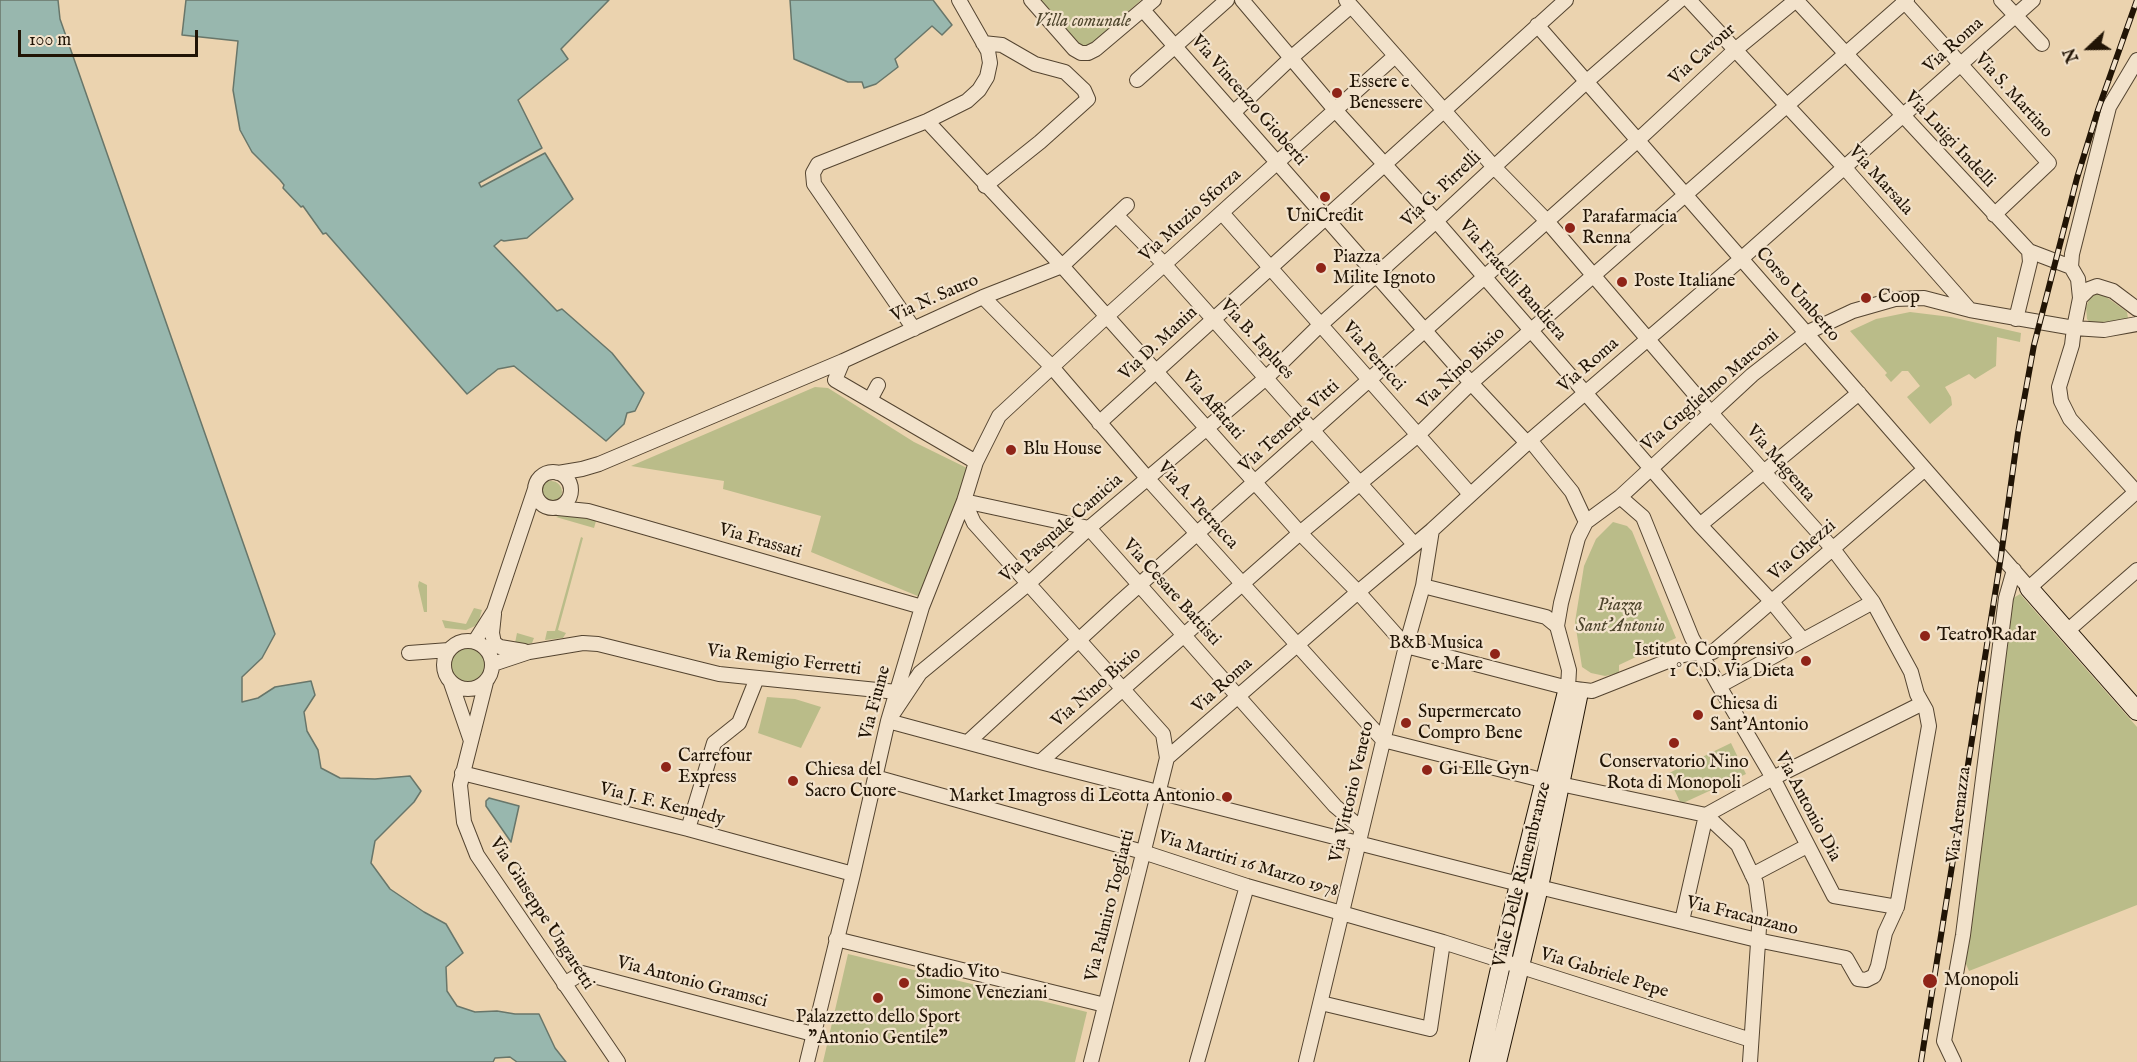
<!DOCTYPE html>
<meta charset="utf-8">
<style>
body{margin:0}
#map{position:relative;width:2137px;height:1062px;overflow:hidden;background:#ebd3af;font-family:"IM FELL English",serif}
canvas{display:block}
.north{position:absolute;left:2059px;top:18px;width:60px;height:60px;-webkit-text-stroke:4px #f2e2cb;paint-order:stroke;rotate:248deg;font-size:16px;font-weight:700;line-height:24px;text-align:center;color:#211405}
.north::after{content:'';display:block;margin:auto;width:21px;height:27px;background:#211405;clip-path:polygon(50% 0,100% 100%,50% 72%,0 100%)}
.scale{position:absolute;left:18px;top:30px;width:180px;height:27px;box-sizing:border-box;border:3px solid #211405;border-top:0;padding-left:8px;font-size:18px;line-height:21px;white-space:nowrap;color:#211405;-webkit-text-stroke:4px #f2e2cb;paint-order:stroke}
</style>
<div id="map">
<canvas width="2137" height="1062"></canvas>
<div class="north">N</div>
<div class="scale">100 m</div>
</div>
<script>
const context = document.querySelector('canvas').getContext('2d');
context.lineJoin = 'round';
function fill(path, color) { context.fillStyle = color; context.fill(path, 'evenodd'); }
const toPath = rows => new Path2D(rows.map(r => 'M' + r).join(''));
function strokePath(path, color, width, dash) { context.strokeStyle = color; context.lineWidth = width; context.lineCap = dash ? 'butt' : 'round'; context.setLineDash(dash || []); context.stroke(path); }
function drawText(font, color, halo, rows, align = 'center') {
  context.font = font + ' "IM FELL English",serif'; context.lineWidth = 4.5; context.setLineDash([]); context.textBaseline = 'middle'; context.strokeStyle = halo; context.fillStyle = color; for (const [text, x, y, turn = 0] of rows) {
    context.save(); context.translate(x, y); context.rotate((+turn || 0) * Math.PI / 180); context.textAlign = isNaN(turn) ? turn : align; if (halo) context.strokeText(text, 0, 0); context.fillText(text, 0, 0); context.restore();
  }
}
const green = toPath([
 [1034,0,1141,0,1092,44,1082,49],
 [2098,291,2127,312,2128,318,2107,326,2092,325,2087,319,2086,307,2092,293],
 [1910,312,1951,317,2021,333,2020,342,1997,337,1996,366,1975,379,1969,374,1945,387,1951,397,1952,405,1930,424,1907,397,1920,386,1908,371,1902,371,1891,382,1885,375,1887,373,1850,331,1876,319],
 [815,387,828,388,914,442,969,469,920,597,811,552,821,516,723,489,724,481,631,466],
 '540 492a11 11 0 1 1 22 0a11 11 0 1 1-22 0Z',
 [564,513,596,521,594,528,556,517],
 [1613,522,1627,526,1632,531,1676,638,1619,665,1619,673,1605,676,1591,673,1582,667,1575,622,1584,566,1596,539],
 [581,537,583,538,558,630,566,633,563,638,545,640,547,631,555,631],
 [419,581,427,585,427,612,424,612,418,586],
 [2020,594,2137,727,2137,905,1969,971,1963,957,1984,831,2010,600],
 [474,608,482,610,479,620,475,626,466,630,445,628,442,620,466,624],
 [517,633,534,638,532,643,523,645,515,643],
 '450 666a18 18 0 1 1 36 0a18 18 0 1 1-36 0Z',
 [767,697,795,699,821,707,801,748,758,733],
 [1731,743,1746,774,1681,804,1667,774],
 [848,954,1087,1012,1075,1062,823,1062]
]);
const water = toPath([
 [0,0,58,0,60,19,275,634,262,658,242,677,242,702,258,698,275,687,311,681,315,695,304,712,307,731,318,750,321,768,340,778,375,779,410,776,421,791,414,802,375,841,371,863,390,889,424,912,446,924,463,953,446,967,447,991,457,1006,475,1012,497,1011,515,1014,539,1014,555,1048,566,1062,517,1062,510,1057,495,1058,493,1062,0,1062,0,0],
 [186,0,609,0,561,49,568,59,518,100,542,148,479,183,481,187,545,153,573,199,527,238,504,241,501,240,494,246,557,311,562,309,612,353,644,393,635,411,627,413,624,424,606,441,514,366,498,369,467,394,326,233,323,234,303,206,301,207,283,188,284,185,280,180,252,152,240,130,233,90,238,41,182,35,186,0],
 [790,0,933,0,952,25,942,35,932,26,895,59,898,67,876,84,864,88,862,82,848,82,794,59,790,0],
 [489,798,519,806,511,842,486,806,486,801,489,798]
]);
const street = toPath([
 [1031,0,1074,49,1081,53,1088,53,1096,49,1154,0],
 [1242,0,1336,111,1436,221,1700,525,1772,602,1803,640],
 [1346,0,1494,167,1546,220,1711,413,1833,549,1873,602,1911,672,1917,694,1926,710,1929,726,1897,907,1885,933,1878,966,1874,976,1866,980,1858,979,1846,958,1757,940,1539,887,1519,884,1040,762,888,721,920,673,1029,583,1089,528,1266,378,1317,328,1436,221,1494,167,1586,82,1680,0],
 [1689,0,1844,167,1970,310,2074,328,2072,345,2059,387,2061,401,2070,419,2137,493],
 [1796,0,2029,251,2030,262,2016,319],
 [1903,0,2049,163,1994,215],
 [2001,0,2042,44],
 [1143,10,1471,383,1527,443],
 [1537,25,2029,588,2137,491],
 [983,43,1002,45,1035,64,1065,72,1084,90,1088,99,1040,142,985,186],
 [1137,80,1227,0],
 [1234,112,1292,57,1351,6],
 [927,121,1062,266,1300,533,1358,592,1406,646,1568,688],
 [1222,213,1470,494],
 [1117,216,1164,264,1414,544],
 [2029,251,2071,267,2078,279,2080,298],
 [2071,267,2072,254,2109,107,2137,60],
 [983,297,1052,367,1148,479,1383,740,1546,781,1706,815,1738,845,1756,883,1760,913,1750,1062],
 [2137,309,2113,291,2097,286,2089,289,2080,298,2074,328,2104,330,2137,324],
 [914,329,814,184,813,173,818,164,927,121,967,101,979,90,987,77,990,63,988,51,959,0],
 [843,361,835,380,976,462],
 [870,400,878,385],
 [1099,423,1566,0],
 [1530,440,1572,492,1586,522],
 '535 490a18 18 0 1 1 36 0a18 18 0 1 1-36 0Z',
 [558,473,582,469,599,464,843,361,983,297,1062,266,1127,205],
 [1620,497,1752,375,1806,333,1853,311,1895,299,1924,298,1970,310],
 [964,501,974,523,1163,734,1167,758,1091,1062],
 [964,501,1089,528,1335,806,1362,829],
 [558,508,588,511,922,607],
 [1700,525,1859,393],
 [1423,586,1546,617,1557,626],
 [494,614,492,633,494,643,500,647,524,651],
 [2066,632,2137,570],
 '444 665a24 24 0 1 1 48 0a24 24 0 1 1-48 0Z',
 [475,641,494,611,535,489],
 [409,653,449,650],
 [493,664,529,652,583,643,598,644,719,674,897,692],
 [486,682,460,785,464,822,477,855,618,1062],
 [451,683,471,741],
 [1719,686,1873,602],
 [968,742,1119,603,1638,140,1735,50,1796,0],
 [1167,758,1358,592,1432,530,1527,443,1741,259,2033,0],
 [1040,762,1300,533,1418,435,1471,383,1907,0],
 [462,773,688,829,853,874],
 [875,777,1143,852,1247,886,1443,942,1751,1040],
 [688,829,714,743,739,723,757,678],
 [1752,875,1807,846],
 [1897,907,1834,896,1773,778,1719,686,1708,666,1692,638,1643,517,1620,497,1586,522,1578,538,1561,603,1557,626,1569,670,1568,688,1592,691,1683,655,1700,652,1713,652,1925,469],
 [1682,921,1706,815,1773,778,1921,704],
 [836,939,1105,1005],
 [564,984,582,973,813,1034],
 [1321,1003,1430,1029,1443,942],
 [807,1062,853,874,888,721,922,607,964,501,976,462,999,416,1106,317,1395,56],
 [1197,1062,1247,886],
 [1306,1062,1406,646,1423,586,1432,530],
 [1954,1062,1944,1041,1963,935,2006,598,2014,570]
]);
const secondary = toPath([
 [2029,588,2137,711],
 [1479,1062,1519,884,1568,688],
 [1497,1062,1539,887,1579,692]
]);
const rail = toPath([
 [1921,1062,2001,556,2018,433,2034,345,2077,178,2098,110,2137,0]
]);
const markers = [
 [1337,93,6,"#8f2418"],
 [1325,197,6,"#8f2418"],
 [1570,228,6,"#8f2418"],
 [1321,268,6,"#8f2418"],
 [1622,282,6,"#8f2418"],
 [1866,298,6,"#8f2418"],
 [1011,450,6,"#8f2418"],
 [1925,636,6,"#8f2418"],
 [1495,654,6,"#8f2418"],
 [1806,661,6,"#8f2418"],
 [1698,715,6,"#8f2418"],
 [1406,723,6,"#8f2418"],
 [1674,743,6,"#8f2418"],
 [666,767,6,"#8f2418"],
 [1427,770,6,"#8f2418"],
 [793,781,6,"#8f2418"],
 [1227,797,6,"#8f2418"],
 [1930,981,8,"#8f2418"],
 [904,983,6,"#8f2418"],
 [878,998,6,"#8f2418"]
];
const parkNames = [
 ["Villa comunale",1083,22],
 ["Piazza",1620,606],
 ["Sant'Antonio",1620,627]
];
const streetNames = [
 ["Via Roma",1954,46,-42],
 ["Via Cavour",1703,55,-42],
 ["Via S. Martino",2013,96,48],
 ["Via Vincenzo Gioberti",1248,101,49],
 ["Via Luigi Indelli",1949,140,47],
 ["Via Marsala",1880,181,48],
 ["Via G. Pirrelli",1442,190,-43],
 ["Via Muzio Sforza",1191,216,-42],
 ["Via Fratelli Bandiera",1512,281,49],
 ["Corso Umberto",1797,295,49],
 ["Via N. Sauro",935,299,-24],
 ["Via B. Isplues",1256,340,48],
 ["Via D. Manin",1159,344,-43],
 ["Via Perricci",1373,357,49],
 ["Via Roma",1589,366,-41],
 ["Via Nino Bixio",1462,369,-43],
 ["Via Guglielmo Marconi",1711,391,-41],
 ["Via Affatati",1212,406,49],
 ["Via Tenente Vitti",1290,427,-42],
 ["Via Magenta",1780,464,49],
 ["Via A. Petracca",1197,506,48],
 ["Via Pasquale Camicia",1062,529,-41],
 ["Via Frassati",760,542,16],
 ["Via Ghezzi",1803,551,-41],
 ["Via Cesare Battisti",1171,593,48],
 ["Via Remigio Ferretti",784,661,7],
 ["Via Roma",1223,686,-42],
 ["Via Nino Bixio",1097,688,-41],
 ["Via Fiume",876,703,-75],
 ["Via Vittorio Veneto",1353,792,-77],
 ["Via J. F. Kennedy",662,805,14],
 ["Via Antonio Dia",1807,807,62],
 ["Via Arenazza",1960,815,-83],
 ["Via Martiri 16 Marzo 1978",1248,865,17],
 ["Viale Delle Rimembranze",1523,875,-76],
 ["Via Palmiro Togliatti",1111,906,-76],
 ["Via Giuseppe Ungaretti",541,914,57],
 ["Via Fracanzano",1742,917,14],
 ["Via Gabriele Pepe",1604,974,17],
 ["Via Antonio Gramsci",692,983,15]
];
const poiNames = [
 ["Essere e",1349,83],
 ["Benessere",1349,104],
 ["UniCredit",1325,217,"center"],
 ["Parafarmacia",1582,218],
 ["Renna",1582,239],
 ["Piazza",1333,258],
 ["Milite Ignoto",1333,279],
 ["Poste Italiane",1634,282],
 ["Coop",1878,298],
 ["Blu House",1023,450],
 ["Teatro Radar",1937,636],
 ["B&B Musica",1483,644,"right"],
 ["e Mare",1483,665,"right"],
 ["Istituto Comprensivo",1794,651,"right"],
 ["1° C.D. Via Dieta",1794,672,"right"],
 ["Chiesa di",1710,705],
 ["Sant'Antonio",1710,726],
 ["Supermercato",1418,713],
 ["Compro Bene",1418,734],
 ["Carrefour",678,757],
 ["Express",678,778],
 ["Conservatorio Nino",1674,763,"center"],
 ["Rota di Monopoli",1674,784,"center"],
 ["Gi Elle Gyn",1439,770],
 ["Chiesa del",805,771],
 ["Sacro Cuore",805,792],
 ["Market Imagross di Leotta Antonio",1215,797,"right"],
 ["Stadio Vito",916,973],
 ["Simone Veneziani",916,994],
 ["Monopoli",1944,981],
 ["Palazzetto dello Sport",878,1018,"center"],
 ["\"Antonio Gentile\"",878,1039,"center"]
];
fill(green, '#babc89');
fill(water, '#98b7ae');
strokePath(water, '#68766a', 1.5);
strokePath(street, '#544430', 16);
strokePath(secondary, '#211405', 20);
strokePath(street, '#f2e2cb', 14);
strokePath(secondary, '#f2e2cb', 18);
strokePath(rail, '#211405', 6);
strokePath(rail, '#f2e2cb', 4, [11]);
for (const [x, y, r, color] of markers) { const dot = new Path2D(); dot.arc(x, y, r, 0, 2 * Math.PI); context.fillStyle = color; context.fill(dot); strokePath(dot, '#f2e2cb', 2); }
drawText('italic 18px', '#4f462d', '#f2e2cb', parkNames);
drawText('18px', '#211405', '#f2e2cb', streetNames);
drawText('18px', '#211405', '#f2e2cb', poiNames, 'left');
</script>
